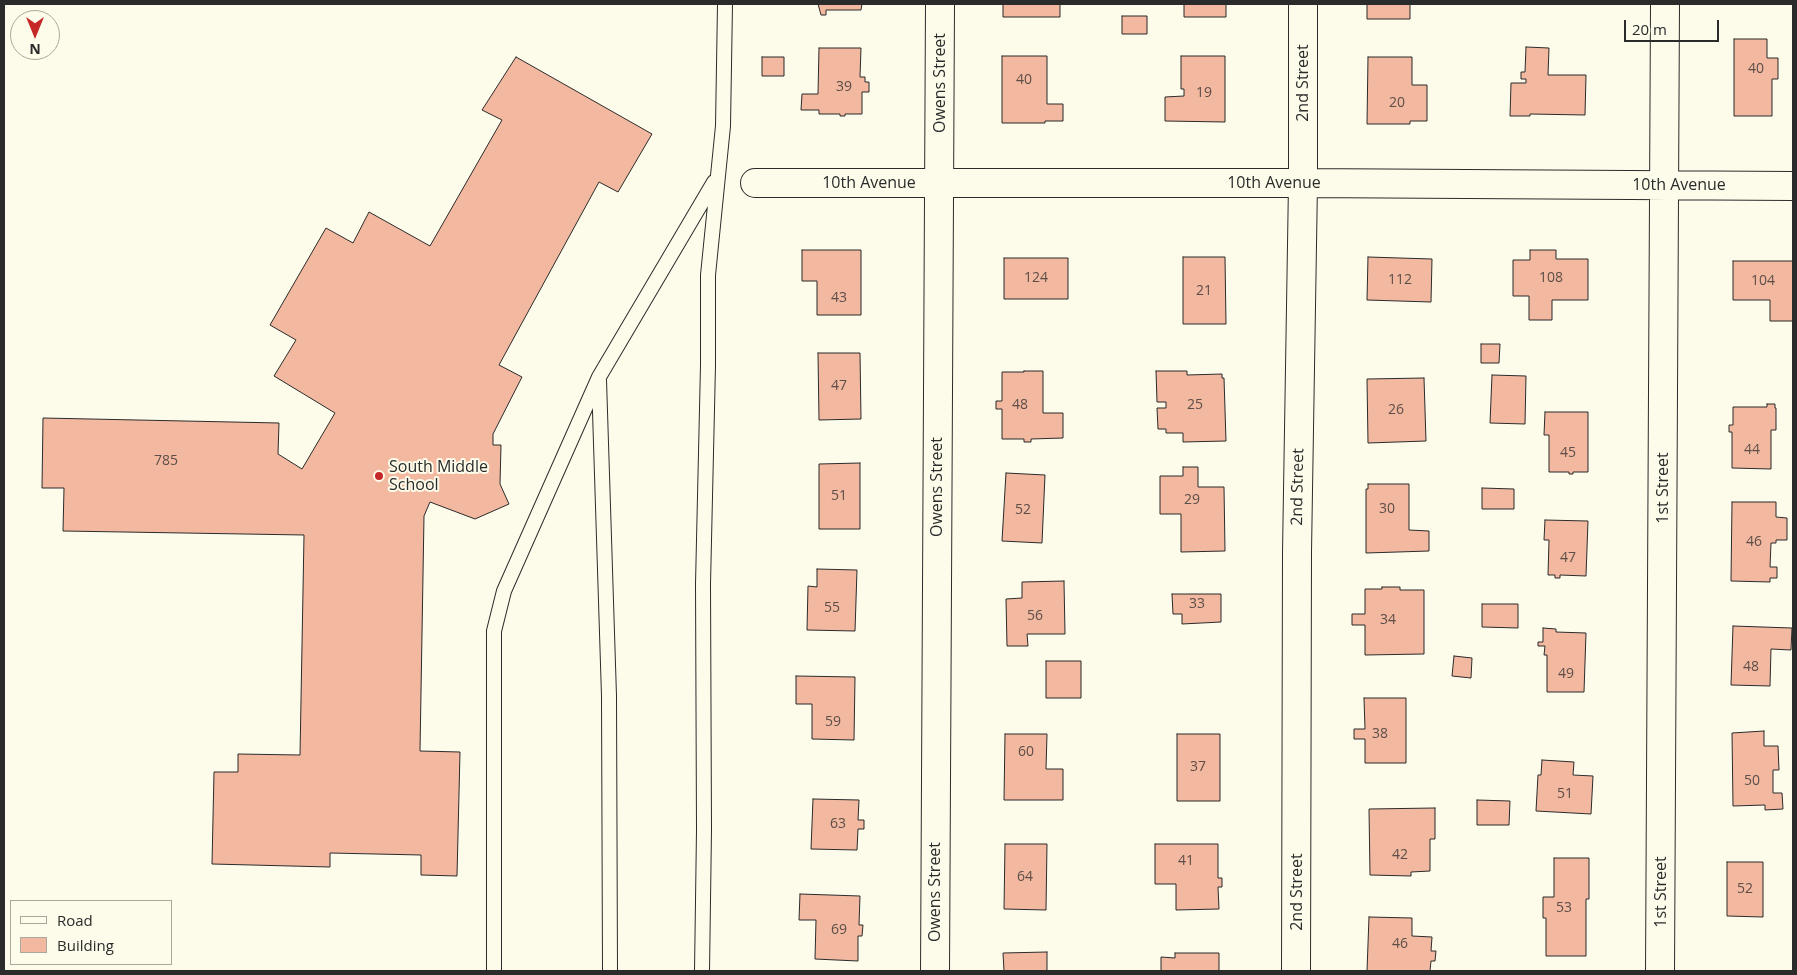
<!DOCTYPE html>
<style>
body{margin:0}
#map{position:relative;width:1797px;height:975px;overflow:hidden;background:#fdfbea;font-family:"Open Sans",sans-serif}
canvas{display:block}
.frame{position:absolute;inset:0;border:5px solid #2b2b2b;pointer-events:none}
.legend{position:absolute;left:10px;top:900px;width:162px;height:65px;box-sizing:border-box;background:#fdfbea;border:1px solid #a9a89e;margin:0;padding:6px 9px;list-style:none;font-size:15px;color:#2b2b2b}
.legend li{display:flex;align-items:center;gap:10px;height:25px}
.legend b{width:25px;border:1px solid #a9a89e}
.north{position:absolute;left:10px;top:10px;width:50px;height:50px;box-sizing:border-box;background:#fdfbea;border:1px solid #a9a89e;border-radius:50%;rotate:180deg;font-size:14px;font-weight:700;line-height:20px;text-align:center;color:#2b2b2b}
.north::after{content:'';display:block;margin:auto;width:18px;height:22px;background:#c62828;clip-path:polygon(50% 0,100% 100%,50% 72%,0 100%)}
.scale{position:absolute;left:1624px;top:20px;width:95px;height:22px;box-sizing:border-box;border:2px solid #2b2b2b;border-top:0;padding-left:6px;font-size:15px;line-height:18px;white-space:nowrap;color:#2b2b2b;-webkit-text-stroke:4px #fdfbea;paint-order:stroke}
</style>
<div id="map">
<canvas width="1797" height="975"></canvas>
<div class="frame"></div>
<ul class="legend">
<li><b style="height:6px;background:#fdfbea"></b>Road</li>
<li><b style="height:14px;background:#f2b8a0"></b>Building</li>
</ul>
<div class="north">N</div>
<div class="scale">20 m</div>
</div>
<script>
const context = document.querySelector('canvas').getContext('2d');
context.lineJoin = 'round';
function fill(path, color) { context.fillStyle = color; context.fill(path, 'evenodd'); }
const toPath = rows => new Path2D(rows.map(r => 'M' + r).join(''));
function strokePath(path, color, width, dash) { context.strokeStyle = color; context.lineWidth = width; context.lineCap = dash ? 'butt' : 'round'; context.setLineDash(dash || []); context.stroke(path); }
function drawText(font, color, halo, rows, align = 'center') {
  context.font = font + ' "Open Sans",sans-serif'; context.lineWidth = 4; context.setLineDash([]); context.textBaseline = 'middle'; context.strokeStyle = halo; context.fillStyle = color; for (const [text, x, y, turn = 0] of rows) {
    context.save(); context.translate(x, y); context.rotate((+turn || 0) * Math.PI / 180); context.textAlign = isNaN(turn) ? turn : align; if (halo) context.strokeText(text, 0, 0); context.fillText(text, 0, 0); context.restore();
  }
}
const building = toPath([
 [818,4,862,4,861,10,826,10,826,15,821,15,818,4],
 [1003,4,1060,4,1060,17,1003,17,1003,4],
 [1184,4,1226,4,1226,17,1184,17,1184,4],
 [1367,4,1410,4,1410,19,1367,19,1367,4],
 [1122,16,1147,16,1147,34,1122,34,1122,16],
 [1734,39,1767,39,1767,58,1778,58,1778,79,1772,79,1772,116,1734,116,1734,39],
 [1526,47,1549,48,1548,75,1586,75,1585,115,1530,114,1530,116,1510,116,1511,83,1526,83,1526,79,1521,79,1521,72,1525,72,1526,47],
 [819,48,861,48,860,77,865,77,865,82,869,82,869,92,862,92,862,114,845,114,845,116,840,116,840,114,819,114,819,110,801,110,802,94,818,94,819,48],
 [1002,56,1047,56,1047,104,1063,104,1063,121,1045,121,1045,123,1002,123,1002,56],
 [1181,56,1225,56,1225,122,1165,121,1165,97,1184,96,1184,89,1181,89,1181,56],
 [516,57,652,134,618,192,599,182,499,365,522,377,493,434,493,445,501,445,500,484,509,504,475,519,430,502,424,516,420,751,460,752,457,876,421,875,421,855,330,853,330,867,212,864,214,772,238,772,238,754,300,755,304,535,63,531,64,488,42,488,43,418,279,423,278,454,302,469,335,413,274,376,296,340,270,325,326,228,353,243,369,212,430,246,502,120,482,110,516,57],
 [762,57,784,57,784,76,762,76,762,57],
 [1368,57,1412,57,1412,85,1427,85,1427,121,1410,121,1410,124,1367,124,1368,57],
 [802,250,861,250,861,315,817,315,817,281,802,281,802,250],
 [1530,250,1556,250,1556,259,1588,259,1588,300,1552,300,1552,320,1529,320,1529,296,1513,296,1513,260,1530,260,1530,250],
 [1183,257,1225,257,1226,324,1183,324,1183,257],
 [1368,257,1432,259,1431,302,1367,300,1368,257],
 [1004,258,1068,258,1068,299,1004,299,1004,258],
 [1733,261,1793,261,1793,321,1770,321,1770,300,1733,300,1733,261],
 [1481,344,1500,344,1499,363,1481,363,1481,344],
 [818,353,860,353,861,419,819,420,818,353],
 [1024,371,1043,371,1043,413,1063,413,1063,438,1031,439,1031,442,1024,442,1024,439,1002,439,1002,409,996,409,996,401,1002,401,1002,372,1024,372,1024,371],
 [1156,371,1187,371,1187,375,1222,374,1222,378,1224,378,1226,441,1183,442,1183,433,1166,433,1166,429,1158,429,1157,408,1166,408,1166,402,1157,402,1156,371],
 [1492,375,1526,376,1525,424,1490,423,1492,375],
 [1424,378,1426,441,1368,443,1367,379,1424,378],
 [1767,404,1775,404,1775,408,1776,408,1776,430,1771,430,1771,469,1732,468,1732,432,1729,432,1729,425,1733,425,1733,407,1767,407,1767,404],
 [1545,412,1588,412,1588,472,1573,472,1573,474,1569,474,1569,472,1549,472,1549,435,1544,435,1545,412],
 [860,463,860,529,819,529,819,464,860,463],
 [1183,467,1198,467,1198,487,1224,487,1225,551,1181,552,1181,514,1160,514,1160,476,1183,476,1183,467],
 [1006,473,1045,475,1042,543,1002,541,1006,473],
 [1368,484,1409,484,1409,530,1429,531,1429,551,1366,553,1366,489,1368,489,1368,484],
 [1482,488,1514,489,1514,509,1482,509,1482,488],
 [1732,502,1776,502,1776,517,1787,518,1787,540,1776,540,1776,543,1771,543,1770,567,1777,567,1777,578,1770,578,1770,582,1731,581,1732,502],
 [1545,520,1588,521,1586,576,1560,575,1560,578,1555,578,1555,575,1548,575,1549,540,1544,540,1545,520],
 [817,569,857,570,855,631,807,630,808,586,817,587,817,569],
 [1064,581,1065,634,1027,634,1028,646,1007,646,1006,599,1022,598,1022,582,1064,581],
 [1382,587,1400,587,1400,590,1424,590,1424,654,1365,655,1365,625,1352,625,1352,614,1365,614,1365,589,1382,589,1382,587],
 [1172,594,1221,594,1221,622,1182,624,1182,614,1173,614,1172,594],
 [1482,604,1518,604,1518,628,1482,627,1482,604],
 [1733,626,1792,628,1791,650,1771,649,1770,686,1731,685,1733,626],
 [1543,628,1556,629,1556,632,1586,633,1584,692,1547,692,1547,655,1544,655,1545,646,1538,646,1538,642,1543,642,1543,628],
 [1454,656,1472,658,1471,678,1452,676,1454,656],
 [1046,661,1081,661,1081,698,1046,698,1046,661],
 [796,676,855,677,854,740,812,739,812,704,796,704,796,676],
 [1364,698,1406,698,1406,763,1365,763,1365,739,1354,739,1354,729,1365,729,1364,698],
 [1764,731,1764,746,1778,746,1779,770,1773,770,1773,793,1782,793,1783,809,1765,810,1765,805,1733,806,1732,733,1764,731],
 [1005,734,1047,734,1046,769,1063,769,1063,800,1004,800,1005,734],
 [1177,734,1220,734,1220,801,1177,801,1177,734],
 [1542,760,1574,762,1573,775,1593,776,1591,814,1536,811,1538,775,1541,775,1542,760],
 [813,799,859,800,858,820,864,820,864,829,858,829,857,850,811,849,813,799],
 [1477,800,1510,801,1509,825,1477,825,1477,800],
 [1435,808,1435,839,1430,839,1430,871,1411,872,1411,876,1370,875,1369,809,1435,808],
 [1005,844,1047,844,1046,910,1004,909,1005,844],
 [1155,844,1218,844,1218,878,1222,878,1222,887,1218,887,1219,909,1176,910,1176,884,1155,884,1155,844],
 [1554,858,1589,858,1589,899,1586,899,1586,956,1546,956,1546,918,1543,918,1543,897,1554,897,1554,858],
 [1727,862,1763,862,1763,917,1727,916,1727,862],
 [800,894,860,896,859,925,863,925,862,936,858,936,858,961,815,959,816,920,799,920,800,894],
 [1369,917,1412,918,1412,936,1432,937,1431,951,1436,951,1435,961,1431,961,1430,971,1367,971,1369,917],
 [1047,952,1047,971,1004,971,1003,953,1047,952],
 [1175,953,1219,953,1219,971,1161,971,1161,957,1175,958,1175,953]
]);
const service = toPath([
 [599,380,609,696,610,971],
 [494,971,494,631,504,591,599,377,714,182],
 [702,971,704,830,703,584,708,365,708,275,723,126,725,4]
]);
const minor = toPath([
 [755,183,1303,183,1793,186],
 [935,971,940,4],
 [1296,971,1297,552,1303,183,1303,4],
 [1660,971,1665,4]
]);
const markers = [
 [379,476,5,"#c62828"]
];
const numberNames = [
 ["40",1756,69],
 ["40",1024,80],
 ["39",844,87],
 ["19",1204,93],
 ["20",1397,103],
 ["124",1036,278],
 ["108",1551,278],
 ["112",1400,280],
 ["104",1763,281],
 ["21",1204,291],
 ["43",839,298],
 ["47",839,386],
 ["48",1020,405],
 ["25",1195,405],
 ["26",1396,410],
 ["44",1752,450],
 ["45",1568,453],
 ["785",166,461],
 ["51",839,496],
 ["29",1192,500],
 ["30",1387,509],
 ["52",1023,510],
 ["46",1754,542],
 ["47",1568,558],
 ["33",1197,604],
 ["55",832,608],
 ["56",1035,616],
 ["34",1388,620],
 ["48",1751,667],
 ["49",1566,674],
 ["59",833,722],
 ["38",1380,734],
 ["60",1026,752],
 ["37",1198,767],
 ["50",1752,781],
 ["51",1565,794],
 ["63",838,824],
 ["42",1400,855],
 ["41",1186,861],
 ["64",1025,877],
 ["52",1745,889],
 ["53",1564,908],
 ["69",839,930],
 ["46",1400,944]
];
const streetNames = [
 ["Owens Street",940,83,-90],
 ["2nd Street",1303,83,-90],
 ["10th Avenue",869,183],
 ["10th Avenue",1274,183],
 ["10th Avenue",1679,185],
 ["Owens Street",937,487,-90],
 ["2nd Street",1298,487,-89],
 ["1st Street",1663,488,-90],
 ["Owens Street",935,892,-90],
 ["2nd Street",1297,892,-90],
 ["1st Street",1661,892,-90]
];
const poiNames = [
 ["South Middle",389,467],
 ["School",389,485]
];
fill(building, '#f2b8a0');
strokePath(building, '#2b2b2b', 1);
strokePath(service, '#2b2b2b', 16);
strokePath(minor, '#2b2b2b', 30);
strokePath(service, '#fdfbea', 14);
strokePath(minor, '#fdfbea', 28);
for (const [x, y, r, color] of markers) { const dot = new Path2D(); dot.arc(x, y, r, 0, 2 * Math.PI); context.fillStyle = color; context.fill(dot); strokePath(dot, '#fdfbea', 2); }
drawText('14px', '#5d4e48', null, numberNames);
drawText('16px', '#2b2b2b', '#fdfbea', streetNames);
drawText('16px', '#2b2b2b', '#fdfbea', poiNames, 'left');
</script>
